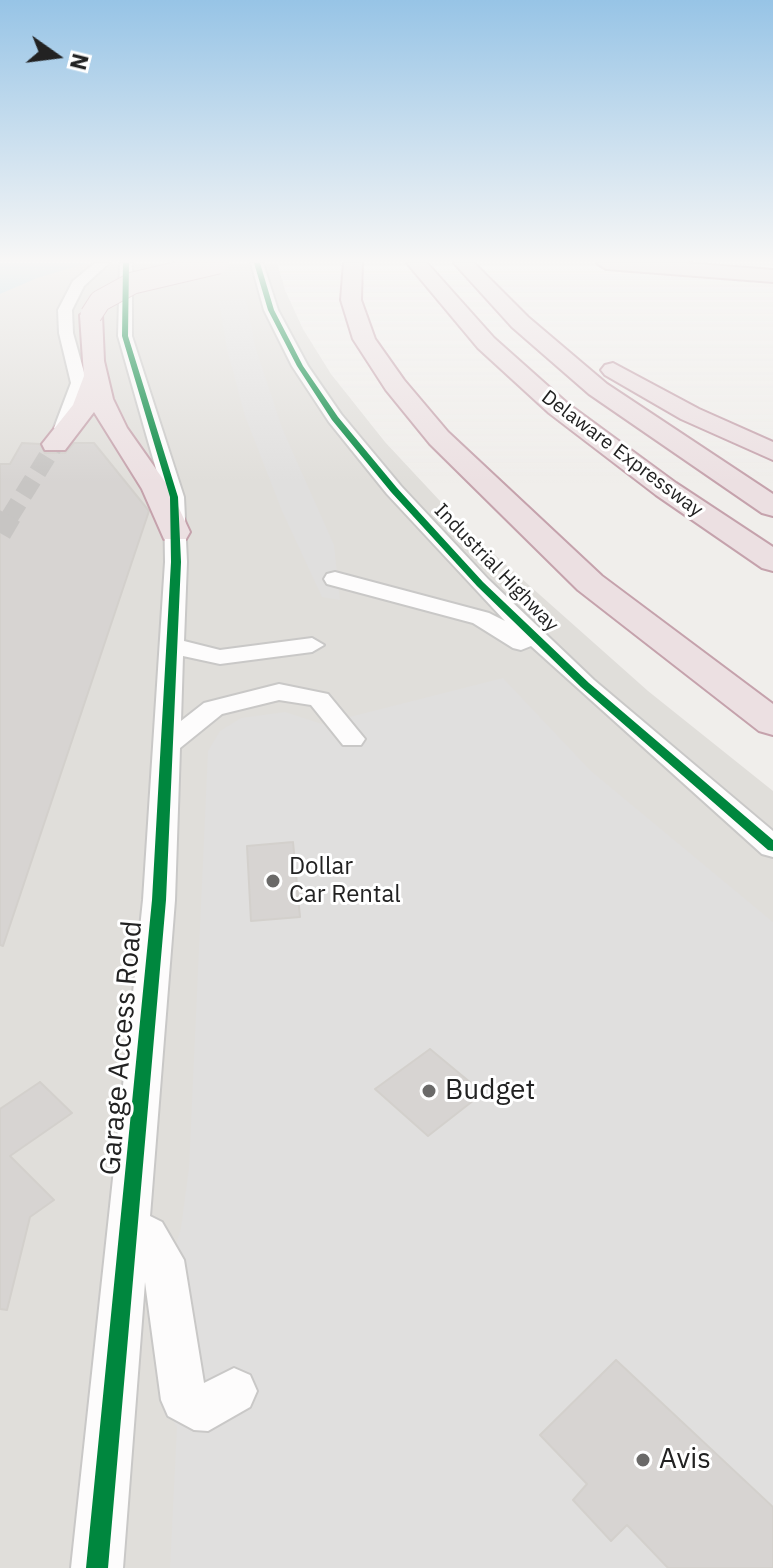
<!DOCTYPE html>
<style>
body{margin:0}
#map{position:relative;width:773px;height:1568px;overflow:hidden;background:#f0eeeb;font-family:"IBM Plex Sans",sans-serif}
canvas{display:block}
.north{position:absolute;left:16px;top:16px;width:80px;height:80px;-webkit-text-stroke:6px #fff;paint-order:stroke;rotate:104deg;font-size:22px;font-weight:700;line-height:32px;text-align:center;color:#222}
.north::after{content:'';display:block;margin:auto;width:28px;height:36px;background:#222;clip-path:polygon(50% 0,100% 100%,50% 72%,0 100%)}
</style>
<div id="map">
<canvas width="773" height="1568"></canvas>
<div class="north">N</div>
</div>
<script>
const context = document.querySelector('canvas').getContext('2d');
context.lineJoin = 'round';
function fill(path, color) { context.fillStyle = color; context.fill(path, 'evenodd'); }
const toPath = rows => new Path2D(rows.map(r => 'M' + r).join(''));
function strokePath(path, color, width, dash) { context.strokeStyle = color; context.lineWidth = width; context.lineCap = dash ? 'butt' : 'round'; context.setLineDash(dash || []); context.stroke(path); }
function drawText(font, color, halo, rows, align = 'center') {
  context.font = font + ' "IBM Plex Sans",sans-serif'; context.lineWidth = 6; context.setLineDash([]); context.textBaseline = 'middle'; context.strokeStyle = halo; context.fillStyle = color; for (const [text, x, y, turn = 0] of rows) {
    context.save(); context.translate(x, y); context.rotate((+turn || 0) * Math.PI / 180); context.textAlign = isNaN(turn) ? turn : align; if (halo) context.strokeText(text, 0, 0); context.fillText(text, 0, 0); context.restore();
  }
}
const airport = toPath([
 [0,263,277,263,285,290,303,329,331,374,385,442,468,531,648,691,773,791,773,1568,0,1568]
]);
const parking = toPath([
 [246,298,255,346,282,428,334,545,340,600,322,597,282,511,245,416,227,349,219,301],
 [503,678,591,771,773,922,773,1568,170,1568,177,1427,159,1399,152,1321,181,1228,189,1168,208,751,220,731,241,718,285,712,322,724]
]);
const water = toPath([
 [0,263,88,263,37,278,0,294]
]);
const building = toPath([
 [22,443,40,444,45,453,65,453,74,443,94,443,149,511,3,946,0,945,0,464,10,464,22,443],
 [293,842,300,917,251,921,247,846,293,842],
 [430,1049,483,1093,428,1136,375,1089,430,1049],
 [40,1082,72,1113,10,1156,54,1200,30,1217,7,1310,0,1309,0,1109,40,1082],
 [616,1360,773,1507,773,1568,668,1568,627,1525,611,1541,573,1500,587,1484,540,1435,616,1360]
]);
const tertiaryTunnelFar1 = toPath([
 [9,518,55,444]
]);
const tertiaryTunnel = toPath([
 [0,533,10,516]
]);
const tertiary = toPath([
 [95,263,109,263,84,286,72,310,73,333,87,383,72,428,63,433,54,428,71,383,59,333,58,310,73,281,95,263],
 [120,263,132,263,132,336,184,497,187,562,184,641,220,650,312,638,324,645,312,652,220,664,183,656,181,721,204,703,279,684,328,694,365,739,361,745,343,745,311,705,279,700,222,714,180,748,175,900,150,1216,162,1222,184,1260,204,1383,234,1368,250,1375,257,1391,250,1407,208,1431,194,1430,168,1416,161,1400,145,1282,123,1568,71,1568,143,900,165,562,164,497,118,336,120,263],
 [251,263,263,263,278,310,308,366,341,414,401,486,488,579,594,680,773,831,773,857,762,854,531,646,521,650,513,648,473,623,327,584,324,579,327,574,335,572,489,613,505,621,387,494,329,422,292,366,264,310,251,263]
]);
const motorway = toPath([
 [344,263,362,263,361,300,375,339,404,380,448,432,602,576,773,704,773,735,759,731,578,590,430,444,386,390,353,339,341,300,344,263],
 [407,263,427,263,494,338,567,403,676,483,773,547,773,571,762,568,656,495,549,413,478,348,407,263],
 [454,263,474,263,528,317,607,384,773,494,773,516,762,513,589,394,512,327,454,263],
 [597,263,685,263,773,270,773,282,606,269,597,263],
 [91,309,102,315,104,361,113,399,127,428,170,489,190,532,186,539,164,539,142,489,94,412,65,450,45,450,42,444,73,405,84,376,80,315,91,309],
 [613,363,699,409,773,442,773,460,681,419,605,375,601,370,605,365,613,363]
]);
const motorwayBridge = toPath([
 [91,315,100,301,133,283,218,263]
]);
const cycleway = toPath([
 [123,263,129,263,128,336,178,497,181,562,166,900,108,1568,86,1568,152,900,171,562,170,497,122,336,123,263],
 [254,263,260,263,274,310,303,366,338,417,397,488,483,582,589,683,773,840,773,851,768,850,581,687,477,586,391,492,332,420,297,366,268,310,254,263]
]);
const markers = [
 [273,881,8,"#6a6968"],
 [429,1091,8,"#6a6968"],
 [643,1460,8,"#6a6968"]
];
const farStreetnames = [
 ["Delaware Expressway",622,454,37],
 ["Industrial Highway",496,568,46]
];
const poiNames = [
 ["Dollar",289,867],
 ["Car Rental",289,895]
];
const nearStreetnames = [
 ["Garage Access Road",122,1048,-85]
];
const nearPoinames = [
 ["Budget",445,1091],
 ["Avis",659,1460]
];
fill(airport, '#e0deda');
fill(parking, '#e0dfde');
fill(water, '#bfdbe3');
fill(building, '#d7d4d2');
strokePath(building, '#d3d0cc', 2);
strokePath(tertiaryTunnelFar1, '#c7c5c3', 18, [18, 9]);
strokePath(tertiaryTunnel, '#c7c5c3', 23, [23, 11]);
strokePath(tertiary, '#c9c8c7', 4);
strokePath(motorway, '#c5a2ac', 4);
fill(tertiary, '#fdfcfc');
fill(motorway, '#ece0e2');
strokePath(motorwayBridge, '#c5a2ac', 23, []);
strokePath(motorwayBridge, '#ece0e2', 21);
fill(cycleway, '#00873e');
const sky = context.createLinearGradient(0, 0, 0, 483);
sky.addColorStop(0, '#97c4e6');
sky.addColorStop(0.54, '#f8f7f6');
sky.addColorStop(1, '#f8f7f600');
context.fillStyle = sky;
context.fillRect(0, 0, 773, 483);
for (const [x, y, r, color] of markers) { const dot = new Path2D(); dot.arc(x, y, r, 0, 2 * Math.PI); context.fillStyle = color; context.fill(dot); strokePath(dot, '#fff', 3); }
drawText('20px', '#222', '#fff', farStreetnames);
drawText('24px', '#222', '#fff', poiNames, 'left');
drawText('28px', '#222', '#fff', nearStreetnames);
drawText('28px', '#222', '#fff', nearPoinames, 'left');
</script>
